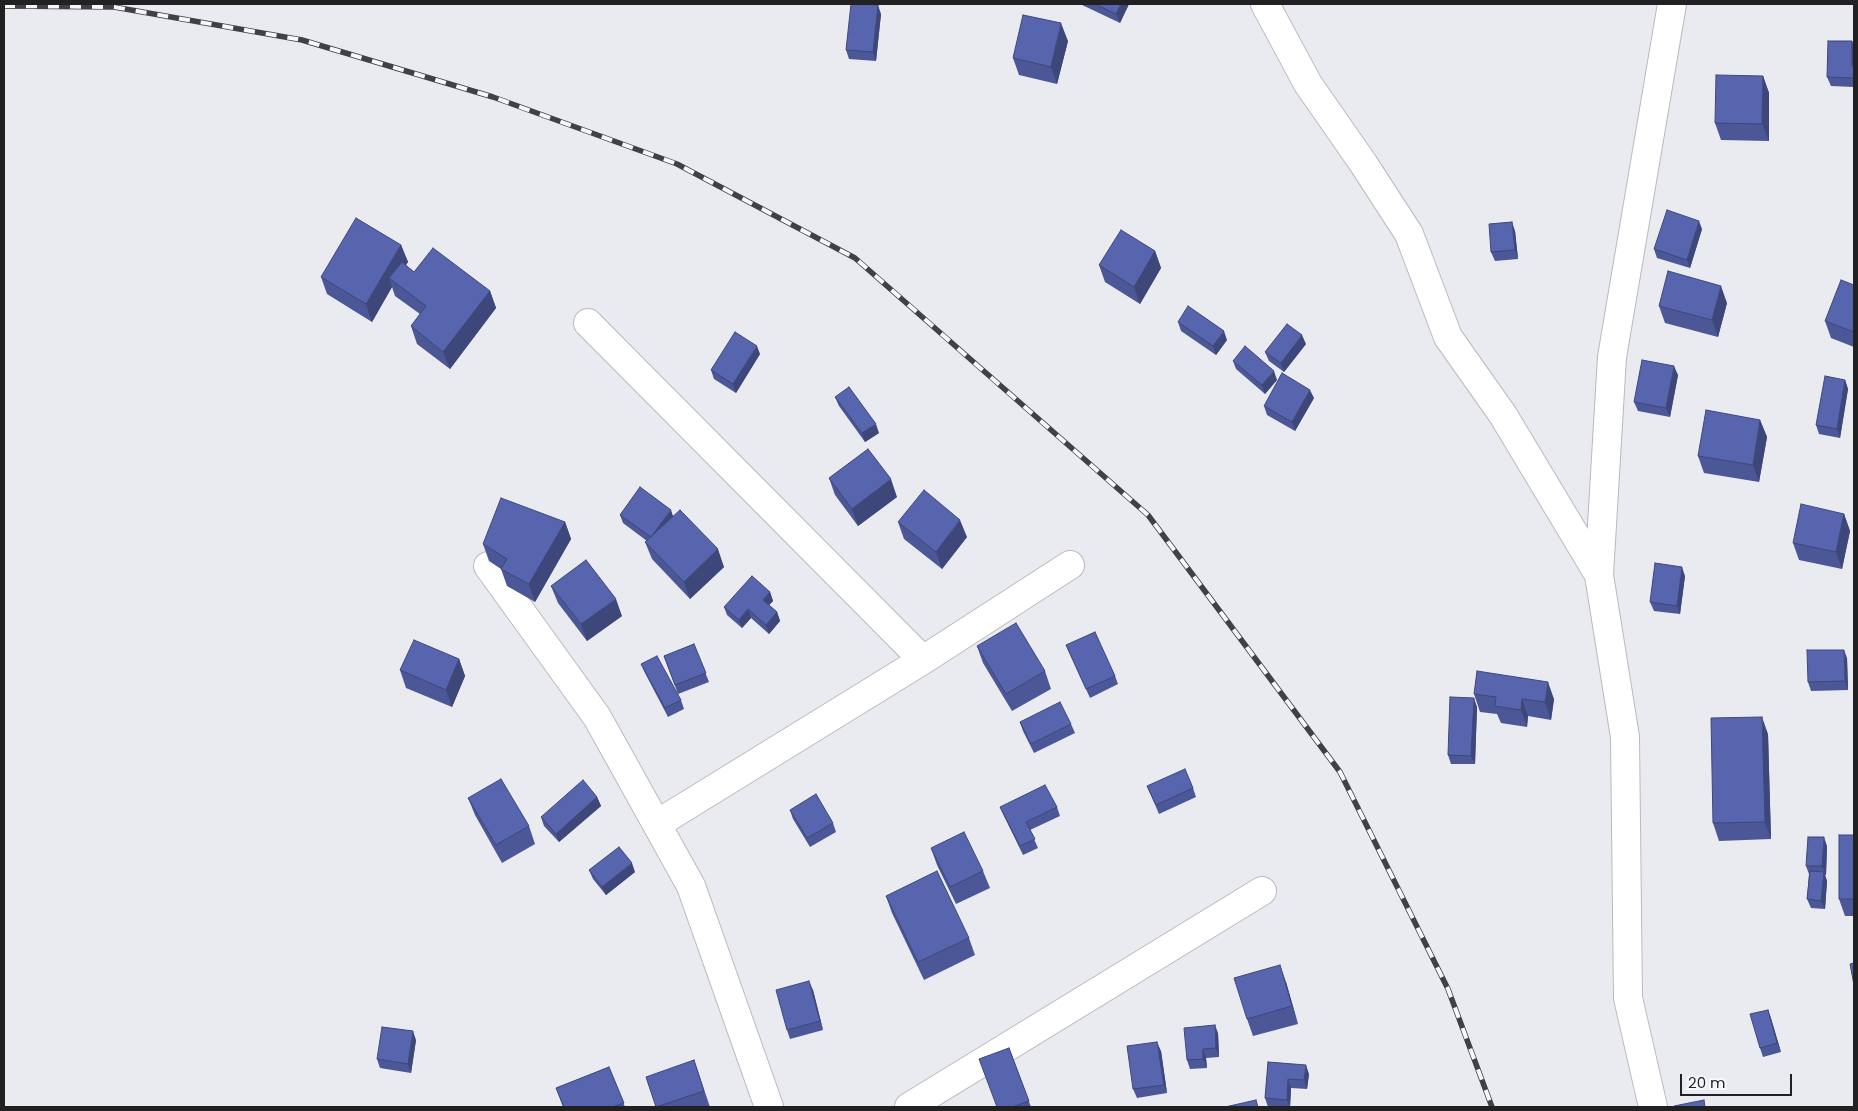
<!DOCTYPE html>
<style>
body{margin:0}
#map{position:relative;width:1858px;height:1111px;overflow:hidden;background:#eaebf0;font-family:Poppins,sans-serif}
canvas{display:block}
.frame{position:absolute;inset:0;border:5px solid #212123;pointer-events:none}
.scale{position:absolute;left:1680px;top:1074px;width:112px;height:22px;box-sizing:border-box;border:2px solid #212123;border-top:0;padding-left:6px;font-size:15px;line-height:18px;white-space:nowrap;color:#212123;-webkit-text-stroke:4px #f7f8fd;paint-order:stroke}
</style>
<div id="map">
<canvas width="1858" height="1111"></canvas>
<div class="frame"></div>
<div class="scale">20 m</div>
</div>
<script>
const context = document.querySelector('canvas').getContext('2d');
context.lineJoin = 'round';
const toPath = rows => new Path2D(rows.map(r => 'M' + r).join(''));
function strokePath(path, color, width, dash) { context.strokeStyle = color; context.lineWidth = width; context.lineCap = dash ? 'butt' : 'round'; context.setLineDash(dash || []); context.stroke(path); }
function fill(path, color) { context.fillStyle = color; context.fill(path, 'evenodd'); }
const minor = toPath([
 [1265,4,1308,84,1363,163,1409,234,1448,337,1503,415,1599,575],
 [588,323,923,660],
 [488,566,597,717,691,886,769,1107],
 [657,824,923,660,1070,565],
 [909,1107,1262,891],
 [1653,1107,1628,998,1625,737,1599,575,1612,357,1672,4]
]);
const rail = toPath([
 [4,6,114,7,302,40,493,97,677,164,855,258,1148,515,1340,772,1448,989,1492,1107]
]);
const wall = toPath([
 [1080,4,1129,4,1120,23],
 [881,14,876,61,849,59,846,50],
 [1068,41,1057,84,1019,75,1013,58],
 [1854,46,1854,87,1831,86,1827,77],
 [1763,76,1769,93,1769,141,1721,140,1715,123],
 [1702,229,1690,268,1657,258,1654,249],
 [1515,231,1518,259,1495,261,1491,252],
 [401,245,408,262,405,265,414,272,490,291,496,308,450,369,417,344,411,326,420,314,395,296,392,287,372,322,327,294,321,277],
 [1155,251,1161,268,1140,304,1105,282,1099,265],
 [1854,285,1854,347,1831,338,1825,321],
 [1727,303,1718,337,1665,323,1659,306],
 [1178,322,1227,340,1216,355,1181,331],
 [1306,344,1284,372,1269,361,1265,352],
 [760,354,736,393,714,379,711,370],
 [1233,361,1277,380,1265,394,1236,369],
 [1678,375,1670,417,1638,411,1634,402],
 [1845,380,1848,389,1840,438,1819,434,1816,425],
 [835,397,879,433,865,442,839,406],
 [1314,398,1295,431,1267,415,1264,406],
 [1760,420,1767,437,1759,482,1704,473,1698,456],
 [829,478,897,497,858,526,835,495],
 [1844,514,1850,531,1842,569,1799,560,1793,543],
 [620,515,673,516,724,567,690,599,652,559,645,542,647,541,623,523],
 [565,522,571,539,535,602,507,586,501,569,489,561,483,544],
 [898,522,967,537,942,569,904,539],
 [1685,576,1680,614,1654,611,1650,602],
 [551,586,622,616,587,641,558,603],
 [770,592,773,601,769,605,777,612,780,621,769,634,751,618,742,628,727,615,724,607],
 [694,644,709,682,678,694,664,656],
 [1066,645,1115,676,1118,684,1090,698],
 [977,646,1045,671,1051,689,1012,711,983,663],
 [1847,658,1848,690,1811,691,1808,682],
 [459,659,465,676,452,707,406,688,400,670],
 [641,664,681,700,684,709,668,717,645,673],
 [1474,694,1554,699,1551,720,1528,716,1527,727,1501,723,1497,714,1480,712],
 [1477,707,1475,764,1451,764,1448,755],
 [1020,722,1071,724,1075,733,1034,753,1023,731],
 [1768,734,1771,839,1719,841,1713,823],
 [1147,786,1193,788,1196,797,1159,814],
 [597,797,601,806,559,842,544,826,541,817],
 [468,798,529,826,535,844,502,863,475,815],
 [1000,807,1057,807,1060,816,1030,830,1038,848,1023,855,1004,816],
 [790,810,833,823,836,832,810,847,793,819],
 [1854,835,1854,916,1845,916,1839,899],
 [1827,846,1826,875,1825,875,1827,881,1825,909,1811,908,1807,899,1809,874,1806,866],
 [931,848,983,871,990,888,956,904,937,865],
 [589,870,635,872,606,895,593,879],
 [886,896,969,938,975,955,924,980,892,913],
 [1286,982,1298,1024,1253,1036,1247,1019],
 [813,990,823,1030,790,1039,787,1030],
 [1768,1010,1781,1052,1763,1057,1760,1048],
 [1218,1033,1219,1057,1206,1058,1207,1068,1190,1069,1187,1060],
 [416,1040,411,1073,380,1068,377,1059],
 [1009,1048,1031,1107,997,1107],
 [1161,1051,1167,1093,1137,1098,1133,1089],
 [694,1060,710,1107,656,1107],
 [1268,1062,1309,1074,1307,1089,1291,1088,1290,1107,1268,1107,1265,1098],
 [609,1067,625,1107,563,1107,556,1088]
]);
const shadedWall = toPath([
 [1121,4,1129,4,1120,23,1116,14],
 [878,5,881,14,876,61,873,52],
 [1061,23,1068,41,1057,84,1051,67],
 [1852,41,1854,46,1854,72,1852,66],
 [1763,76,1769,93,1769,141,1762,124],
 [1699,221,1702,229,1690,268,1687,260],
 [1512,222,1515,231,1518,259,1515,250],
 [401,245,408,262,395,283,389,278,392,287,372,322,366,304],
 [1155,251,1161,268,1140,304,1134,287],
 [1721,286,1727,303,1718,337,1712,320],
 [490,291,496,308,450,369,443,352],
 [1224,331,1227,340,1216,355,1213,346],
 [1302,335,1306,344,1284,372,1281,363],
 [757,346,760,354,736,393,733,384],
 [1674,366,1678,375,1670,417,1666,408],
 [1274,371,1277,380,1265,394,1262,385],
 [1845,380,1848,389,1840,438,1837,429],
 [1310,390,1314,398,1295,431,1292,422],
 [1760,420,1767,437,1759,482,1753,465],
 [876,424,879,433,865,442,862,433],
 [891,479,897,497,858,526,852,509],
 [671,510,674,519,651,537],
 [1844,514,1850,531,1842,569,1836,552],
 [960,520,967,537,942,569,936,552],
 [565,522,571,539,535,602,529,584],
 [718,549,724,567,690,599,684,582],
 [1682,567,1685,576,1680,614,1677,606],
 [770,592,773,601,766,608,763,600],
 [616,599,622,616,587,641,581,624],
 [748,609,751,618,742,628,739,620],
 [777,612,780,621,769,634,766,625],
 [1844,650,1847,658,1848,690,1845,681],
 [459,659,465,676,452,707,446,690],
 [1548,682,1554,699,1551,720,1545,702],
 [1474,698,1477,707,1475,764,1471,756],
 [1522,699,1528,716,1527,727,1521,710],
 [1762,717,1768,734,1771,839,1765,822],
 [597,797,601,806,559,842,556,834],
 [1824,837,1827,846,1826,875,1822,866],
 [632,863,635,872,606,895,602,887],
 [1824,872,1827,881,1825,909,1821,901],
 [1280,965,1286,982,1298,1024,1292,1006],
 [809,981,813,990,823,1030,820,1021],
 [1768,1010,1771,1018,1781,1052,1777,1043],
 [1215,1025,1218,1033,1219,1057,1216,1048],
 [413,1031,416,1040,411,1073,408,1064],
 [1157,1042,1161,1051,1167,1093,1164,1085],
 [1203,1049,1206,1058,1207,1068,1203,1059],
 [1306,1065,1309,1074,1307,1089,1304,1080],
 [1288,1079,1291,1088,1290,1107,1287,1100]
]);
const building = toPath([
 [851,4,864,4,878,5,873,52,846,50,851,4],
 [1095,4,1121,4,1116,14,1095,4],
 [1023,15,1061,23,1051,67,1013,58,1023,15],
 [1828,41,1852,41,1852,66,1854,66,1854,78,1827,77,1828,41],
 [1716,75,1763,76,1762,124,1715,123,1716,75],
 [1667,210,1699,221,1687,260,1654,249,1667,210],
 [356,218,401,245,366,304,321,277,356,218],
 [1512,222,1515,250,1491,252,1489,224,1512,222],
 [1121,230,1155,251,1134,287,1099,265,1121,230],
 [433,248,490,291,443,352,411,326,426,306,389,278,402,262,414,272,433,248],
 [1668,271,1721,286,1712,320,1659,306,1668,271],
 [1841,280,1854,285,1854,332,1825,321,1841,280],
 [1188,306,1224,331,1213,346,1178,322,1188,306],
 [1287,324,1302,335,1281,363,1265,352,1287,324],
 [735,332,757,346,733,384,711,370,735,332],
 [1245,346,1274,371,1262,385,1233,361,1245,346],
 [1642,360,1674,366,1666,408,1634,402,1642,360],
 [1282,373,1310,390,1292,422,1264,406,1282,373],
 [1825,376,1845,380,1837,429,1816,425,1825,376],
 [849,387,876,424,862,433,835,397,849,387],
 [1706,410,1760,420,1753,465,1698,456,1706,410],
 [868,449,891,479,852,509,829,478,868,449],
 [640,487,671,510,651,537,620,515,640,487],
 [924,490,960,520,936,552,898,522,924,490],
 [501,498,565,522,529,584,501,569,507,559,483,544,501,498],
 [1801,504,1844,514,1836,552,1793,543,1801,504],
 [680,510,718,549,684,582,645,542,680,510],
 [586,560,616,599,581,624,551,586,586,560],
 [1655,563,1682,567,1677,606,1650,602,1655,563],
 [752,576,770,592,763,600,777,612,766,625,748,609,739,620,724,607,752,576],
 [1016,623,1045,671,1006,694,977,646,1016,623],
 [1095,632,1115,676,1086,689,1066,645,1095,632],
 [414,640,459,659,446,690,400,670,414,640],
 [694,644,706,673,675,685,664,656,694,644],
 [1807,650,1844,650,1845,681,1808,682,1807,650],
 [657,656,681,700,665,708,641,664,657,656],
 [1477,671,1548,682,1545,702,1522,699,1521,710,1495,706,1496,697,1474,694,1477,671],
 [1450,697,1474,698,1471,756,1448,755,1450,697],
 [1060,702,1071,724,1031,744,1020,722,1060,702],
 [1762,717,1765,822,1713,823,1711,718,1762,717],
 [1185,769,1193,788,1156,805,1147,786,1185,769],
 [501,779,529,826,496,845,468,798,501,779],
 [583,780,597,797,556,834,541,817,583,780],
 [1045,785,1057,807,1026,822,1035,839,1020,846,1000,807,1045,785],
 [816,794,833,823,807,838,790,810,816,794],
 [964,832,983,871,950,887,931,848,964,832],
 [1839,835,1854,835,1854,899,1839,899,1839,835],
 [1808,837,1824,837,1822,866,1806,866,1808,837],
 [619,847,632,863,602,887,589,870,619,847],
 [937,871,969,938,918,962,886,896,937,871],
 [1810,871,1824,872,1821,901,1807,899,1810,871],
 [1854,963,1854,985,1850,964,1854,963],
 [1280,965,1292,1006,1247,1019,1234,978,1280,965],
 [809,981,820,1021,787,1030,776,990,809,981],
 [1768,1010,1777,1043,1760,1048,1750,1014,1768,1010],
 [1215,1025,1216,1048,1203,1049,1203,1059,1187,1060,1184,1028,1215,1025],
 [382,1027,413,1031,408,1064,377,1059,382,1027],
 [1157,1042,1164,1085,1133,1089,1127,1046,1157,1042],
 [1009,1048,1029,1101,1012,1107,997,1107,979,1059,1009,1048],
 [694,1060,704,1091,656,1107,646,1077,694,1060],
 [1268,1062,1306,1065,1304,1080,1288,1079,1287,1100,1265,1098,1268,1062],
 [609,1067,624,1103,612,1107,564,1107,556,1088,609,1067],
 [1256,1100,1258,1107,1225,1107,1256,1100],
 [1704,1100,1705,1107,1674,1107,1674,1106,1704,1100]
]);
strokePath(minor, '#b9babe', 30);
strokePath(minor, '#fff', 28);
strokePath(rail, '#414144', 5.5);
strokePath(rail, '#f7f8fd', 4, [11]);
fill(wall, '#4b5796');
fill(shadedWall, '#3d477a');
fill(building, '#5765ae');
strokePath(building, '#3d477a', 1);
</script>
